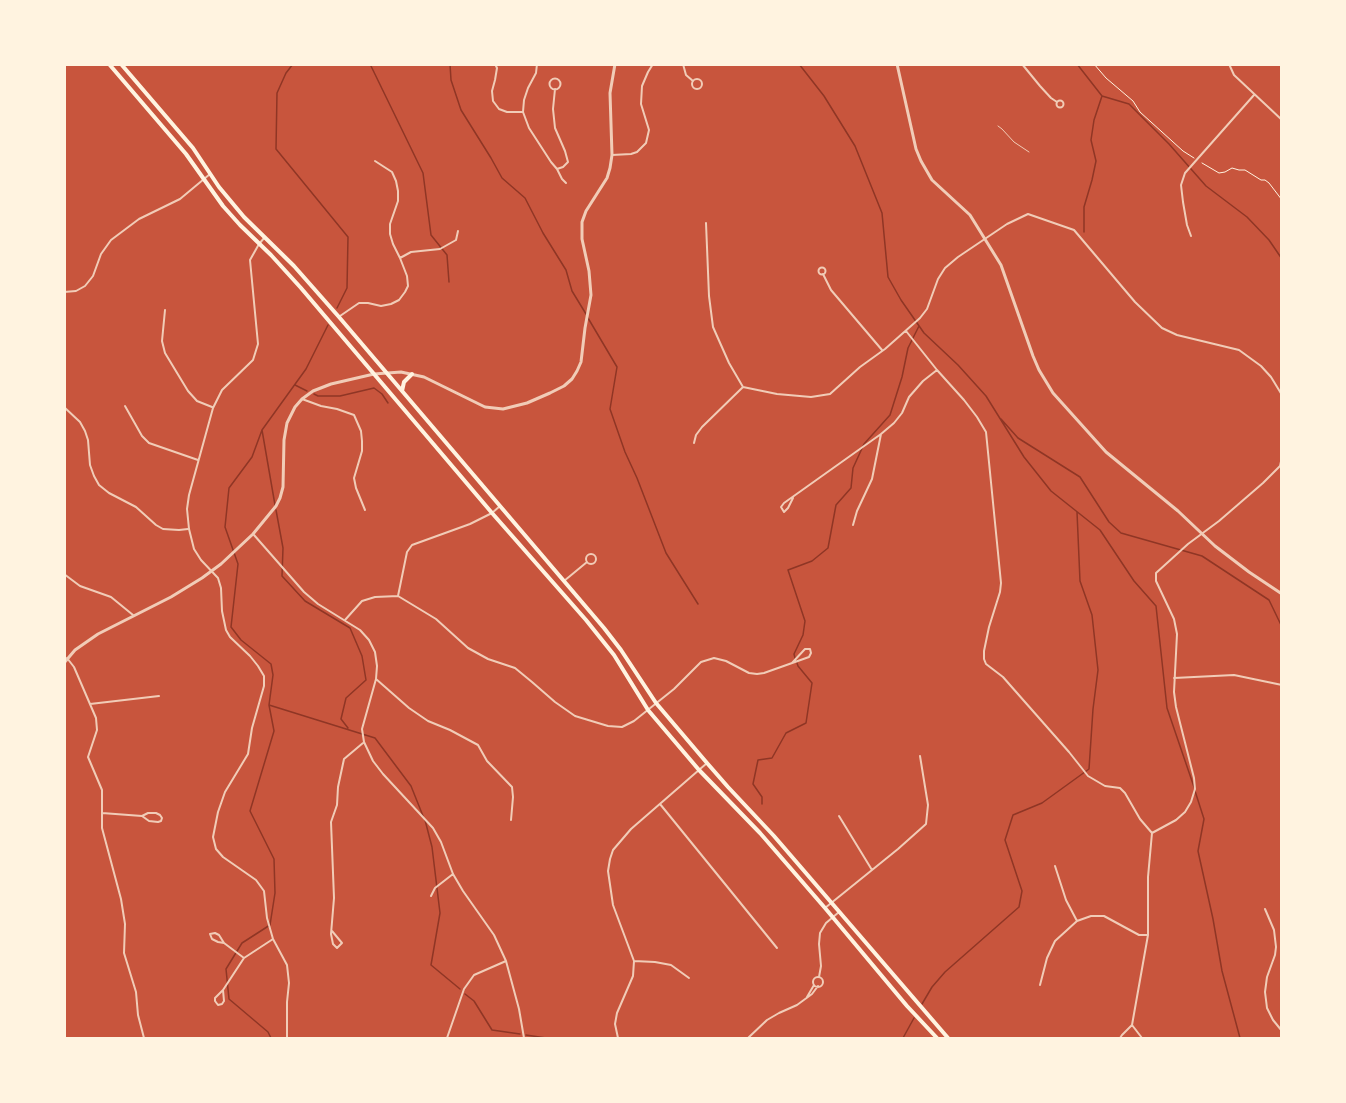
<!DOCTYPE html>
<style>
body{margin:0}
#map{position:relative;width:1346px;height:1103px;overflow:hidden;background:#c8553d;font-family:Karla,sans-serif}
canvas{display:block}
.frame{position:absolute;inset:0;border:66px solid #fff3e0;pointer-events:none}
</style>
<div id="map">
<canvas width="1346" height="1103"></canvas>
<div class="frame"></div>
</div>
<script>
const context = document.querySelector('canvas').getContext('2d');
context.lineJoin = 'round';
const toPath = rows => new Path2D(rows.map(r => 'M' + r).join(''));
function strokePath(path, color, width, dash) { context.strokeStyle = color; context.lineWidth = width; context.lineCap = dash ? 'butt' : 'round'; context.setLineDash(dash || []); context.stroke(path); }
const stream = toPath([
 [293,64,286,73,277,93,276,149,348,237,347,288,337,308],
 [370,64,423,173,431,235,447,255,449,282],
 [450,64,451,80,461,110,491,158,502,178,525,198,543,233,566,270,572,291,586,314],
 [799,64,824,96,855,146,882,213,888,277,901,300,924,333,958,365,986,396,1024,457,1051,491,1100,530,1134,581,1156,606,1167,708,1194,787],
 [1077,64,1102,96,1129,104,1169,144,1206,186,1247,217,1269,240,1282,259],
 [1084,232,1084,207,1092,180,1096,161,1091,140,1094,120,1102,96],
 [588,318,617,367,610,409,625,452,637,478,666,553,698,604],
 [328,325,306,369,262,430,252,457,229,488,225,527,238,564,231,627,241,640,271,664,273,675,269,705,375,738,411,786,423,816],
 [295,385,307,391],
 [314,394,318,396,340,396,374,388,382,394,388,403],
 [1001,419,1018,438,1080,477,1109,522,1121,533,1202,556,1269,600,1282,627],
 [262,430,275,505],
 [276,510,283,548,282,576,305,601,350,628,362,656,366,680,346,698,341,719,348,728],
 [795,658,794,654,803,635,805,621,788,570,812,561,828,548,836,505,851,488,853,468,864,444,890,415,902,377,908,348,919,326],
 [269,705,274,731,250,811,274,859,275,893,270,925,242,943,226,969,229,999,268,1032,271,1038],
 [1195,791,1204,819,1198,851,1213,919,1222,971,1240,1038],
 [762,804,762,797,753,784,758,760,772,758,786,733,806,723,812,683,798,666,797,663],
 [425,820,432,847,440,913,431,965,460,989],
 [465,994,474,1001,492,1030,520,1034],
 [922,1004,932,987,945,972,1019,907,1022,891,1005,840,1013,815,1042,803,1089,769,1093,709,1098,670,1092,615,1080,581,1077,512],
 [526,1035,546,1038],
 [903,1038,914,1018]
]);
const path = toPath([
 [1094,64,1106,78,1133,101,1140,112,1183,151,1194,158],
 [1202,163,1219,173,1225,172,1232,168,1239,170,1245,170,1261,180,1265,180,1269,183,1282,200]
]);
const service = toPath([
 [998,126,1002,129,1014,142,1029,152]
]);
const minor = toPath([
 [495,64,497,68,495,80,492,91,493,101,499,109,507,112,523,112],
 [537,64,536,73,528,88,524,100,523,112,529,128,551,162,557,169,563,167,568,162,565,151,555,128,553,109,555,89],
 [683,64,686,75,693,81],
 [1022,64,1040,86,1051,98,1057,102],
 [1229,64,1234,75,1282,120],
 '549.5 84a5.5 5.5 0 1 1 11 0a5.5 5.5 0 1 1-11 0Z',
 '692 84a5 5 0 1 1 10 0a5 5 0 1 1-10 0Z',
 '1056.5 104a3.5 3.5 0 1 1 7 0a3.5 3.5 0 1 1-7 0Z',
 [612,155,631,154,637,152,646,143,649,130,641,104,642,86,648,72,653,64],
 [557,169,562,179,566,183],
 [706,223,709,296,713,327,729,363,743,387],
 [1191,236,1187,225,1183,202,1181,185,1185,173,1254,95],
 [265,237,259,244,250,260,258,344,253,360,222,390,213,408,189,495,187,509,189,529,194,549,201,560,218,578,221,588,222,611,226,630,230,637,250,656,258,666,264,676,264,686,252,728,248,754,225,792,218,812,213,837,216,849,223,857,256,880,264,891,267,918,273,939,287,965,289,983,287,1002,287,1038],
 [400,258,411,252,440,249,456,240,458,231],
 '818.5 271a3.5 3.5 0 1 1 7 0a3.5 3.5 0 1 1-7 0Z',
 [823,274,831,290,882,350],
 [64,292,76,291,85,286,93,276,101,254,111,240,139,219,180,199,210,174],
 [165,310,162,341,165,353,188,391,197,401,212,407],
 [340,316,359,303,368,303,381,306,391,304,399,300,405,292,408,286,407,276,400,258,393,244,390,234,390,224,398,201,398,191,396,181,392,172,375,161],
 [906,331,937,370,964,400,977,417,986,432,1001,583,1000,592,989,627,984,651,984,659,986,664,1003,677,1010,685,1069,752,1088,776,1105,786,1120,788,1125,793,1140,819,1152,833,1176,820,1185,812,1191,802,1195,789,1194,778,1176,707,1174,692,1177,634,1174,619,1156,581,1156,573,1188,544,1219,521,1263,483,1280,466,1282,457],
 [302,399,321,406,337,409,354,415,361,431,362,441,362,451,354,478,356,488,365,510],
 [125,406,142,436,149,443,198,460],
 [64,407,80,422,85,431,88,440,90,465,94,476,99,485,109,493,136,507,156,525,163,529,179,530,188,529],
 [694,443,696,435,702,427,743,387,777,394,811,397,830,394,860,367,885,349,920,318,927,309,938,279,945,268,958,257,1007,224,1028,214,1074,230,1135,302,1162,328,1177,335,1239,350,1261,366,1271,377,1282,395],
 [793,498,788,508,784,512,781,507,784,503,881,434,894,423,902,413,909,397,923,381,937,370],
 [853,525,857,511,872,479,881,434],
 [254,535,304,592,318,604,360,630,369,640,375,652,377,666,376,679,362,729,364,742,373,761,383,774,433,828,441,842,453,874,463,891,494,935,506,961,519,1009,524,1038],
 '586 559a5 5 0 1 1 10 0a5 5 0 1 1-10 0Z',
 [64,574,80,586,111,597,133,615],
 [564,581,587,562],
 [398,596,407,552,412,545,470,524,492,513,500,506],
 [345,620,362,601,375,597,398,596,436,619,468,648,488,659,515,668,532,682,555,702,575,716,608,726,622,727,634,721,674,689,701,662,714,658,726,661,749,673,757,674,764,673,809,657,811,653,810,649,805,649,792,663],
 [67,658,74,667,96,718,97,730,88,757,102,790,102,828,121,899,125,924,124,953,136,992,138,1015,144,1038],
 [1174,678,1234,675,1282,685],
 [376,679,409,708,428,721,450,730,478,745,487,761,512,787,513,797,511,820],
 [90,704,159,696],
 [660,804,777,948],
 [102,813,142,816,148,813,156,813,160,815,162,818,161,821,158,822,149,821,142,816],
 [839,816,872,870],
 [1055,866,1066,900,1077,921],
 [431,896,435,888,453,874],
 [825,908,898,849,926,824,928,805,920,756],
 [1265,909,1274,930,1276,947,1275,955,1267,977,1265,992,1267,1008,1273,1020,1282,1031],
 [332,931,342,943,337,948,333,944,331,934,334,898,331,822,337,805,338,787,344,759,363,743],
 [224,943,218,942,212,939,210,934,215,933,219,935,224,943,244,958],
 [634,961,655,962,671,965,689,978],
 [819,977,821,966,819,944,820,933,826,923,839,912],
 '813 982a5 5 0 1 1 10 0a5 5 0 1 1-10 0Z',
 [1040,985,1047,958,1055,941,1077,921,1091,916,1104,916,1139,935,1148,935],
 [223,990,224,1001,222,1004,218,1005,215,1001,215,998,223,990,244,958,273,939],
 [807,997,814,985],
 [1132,1025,1142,1038],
 [447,1038,464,989,474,975,506,961],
 [618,1038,615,1024,617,1013,633,976,634,961,613,905,608,871,610,859,613,850,631,829,707,763],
 [748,1038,767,1020,779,1013,797,1005,812,994,818,986],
 [1120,1038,1122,1035,1132,1025,1148,935,1148,877,1152,833]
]);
const tertiary = toPath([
 [897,64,916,149,921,161,932,180,970,215,1001,265,1033,356,1039,370,1053,393,1106,452,1178,511,1215,546,1249,572,1282,594],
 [64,663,75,650,98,634,171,597,202,578,221,564,253,534,276,506,280,498,283,487,284,440,287,423,295,407,302,399,313,391,331,384,374,374,401,372,424,377,485,407,503,409,527,403,550,393,564,386,572,379,577,371,581,362,585,328,591,295,589,271,582,239,582,222,586,211,607,178,610,168,612,155,610,93,615,64]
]);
const primary = toPath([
 [109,64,186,154,223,206,240,225,271,255,301,288,492,513,586,620,614,655,648,710,699,770,760,833,825,908,907,1006,937,1038],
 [121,64,193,148,219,187,244,217,294,266,339,317,604,628,621,650,656,703,707,763,728,787,774,836,948,1038],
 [402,391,404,382,412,374]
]);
strokePath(stream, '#8f3625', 1.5);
strokePath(path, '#fff3e0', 1);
strokePath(service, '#f1ccb7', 1);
strokePath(minor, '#f1ccb7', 2);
strokePath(tertiary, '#f1ccb7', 3);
strokePath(primary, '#fff3e0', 4);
</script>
